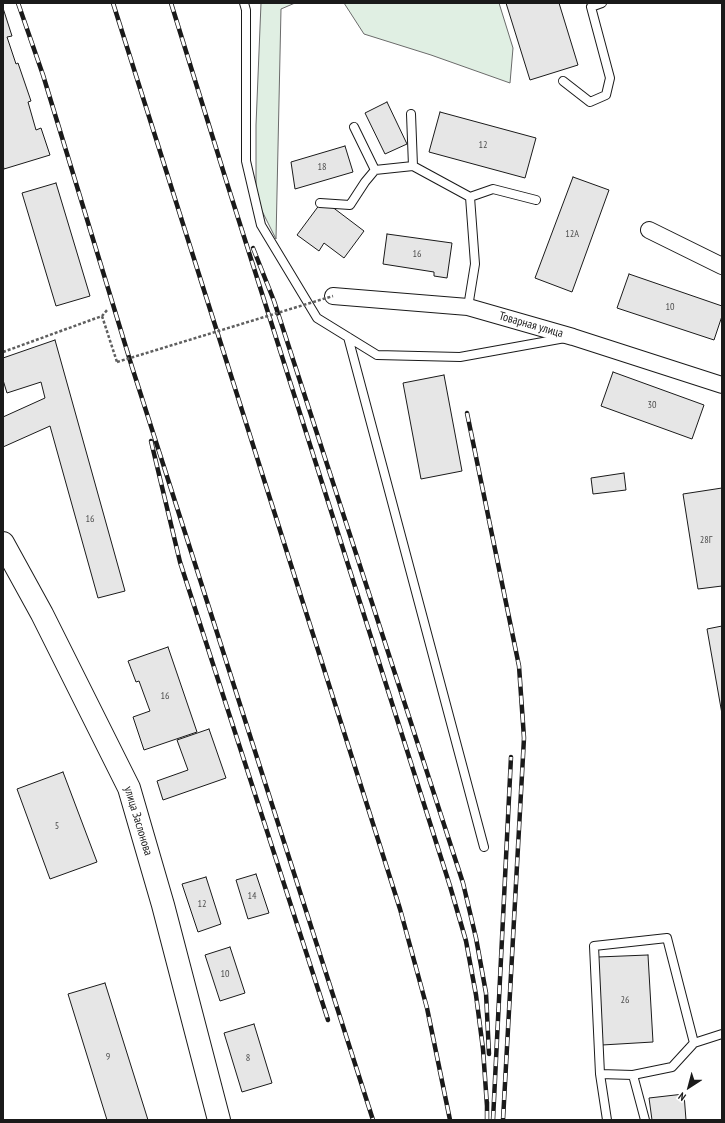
<!DOCTYPE html>
<meta charset="utf-8">
<style>
body{margin:0}
#map{position:relative;width:725px;height:1123px;overflow:hidden;background:#fff;font-family:"PT Sans Narrow",sans-serif}
canvas{display:block}
.frame{position:absolute;inset:0;border:4px solid #1a1a1a;pointer-events:none}
.north{position:absolute;left:669px;top:1067px;width:40px;height:40px;-webkit-text-stroke:3px #fff;paint-order:stroke;rotate:216deg;font-size:11px;font-weight:700;line-height:16px;text-align:center;color:#1a1a1a}
.north::after{content:'';display:block;margin:auto;width:14px;height:18px;background:#1a1a1a;clip-path:polygon(50% 0,100% 100%,50% 72%,0 100%)}
</style>
<div id="map">
<canvas width="725" height="1123"></canvas>
<div class="frame"></div>
<div class="north">N</div>
</div>
<script>
const context = document.querySelector('canvas').getContext('2d');
context.lineJoin = 'round';
function fill(path, color) { context.fillStyle = color; context.fill(path, 'evenodd'); }
const toPath = rows => new Path2D(rows.map(r => 'M' + r).join(''));
function strokePath(path, color, width, dash) { context.strokeStyle = color; context.lineWidth = width; context.lineCap = dash ? 'butt' : 'round'; context.setLineDash(dash || []); context.stroke(path); }
function drawText(font, color, halo, rows, align = 'center') {
  context.font = font + ' "PT Sans Narrow",sans-serif'; context.lineWidth = 3; context.setLineDash([]); context.textBaseline = 'middle'; context.strokeStyle = halo; context.fillStyle = color; for (const [text, x, y, turn = 0] of rows) {
    context.save(); context.translate(x, y); context.rotate((+turn || 0) * Math.PI / 180); context.textAlign = isNaN(turn) ? turn : align; if (halo) context.strokeText(text, 0, 0); context.fillText(text, 0, 0); context.restore();
  }
}
const green = toPath([
 [261,3,295,3,281,9,276,239,256,199,256,125,261,3],
 [344,3,499,3,513,48,510,83,431,55,364,34,344,3]
]);
const building = toPath([
 [506,3,559,3,578,65,530,80,506,3],
 [3,8,12,36,7,37,16,64,18,63,31,101,28,102,36,130,41,128,50,155,4,169,3,165,3,8],
 [387,102,407,144,385,154,365,113,387,102],
 [440,112,536,138,525,178,429,152,440,112],
 [345,146,353,172,295,189,291,162,345,146],
 [573,177,609,190,572,292,535,278,573,177],
 [56,183,90,296,56,306,22,193,56,183],
 [323,200,364,231,344,258,324,243,319,251,297,235,323,200],
 [387,234,452,243,447,278,434,276,434,272,383,264,387,234],
 [629,274,722,306,722,316,714,340,617,308,629,274],
 [55,340,125,591,98,598,50,426,3,447,3,417,45,398,41,382,7,393,3,380,3,358,55,340],
 [613,372,704,405,692,439,601,406,613,372],
 [444,375,462,471,421,479,403,383,444,375],
 [624,473,626,490,593,494,591,478,624,473],
 [722,488,722,586,698,589,683,494,722,488],
 [722,626,722,714,707,629,722,626],
 [168,647,197,732,144,750,133,717,150,711,139,681,136,682,128,661,168,647],
 [209,729,226,778,163,800,157,781,188,770,177,740,209,729],
 [63,772,97,862,50,879,17,789,63,772],
 [256,874,269,913,248,919,236,880,256,874],
 [206,877,221,924,198,932,182,884,206,877],
 [230,947,245,993,220,1001,205,955,230,947],
 [648,955,653,1042,602,1045,598,957,648,955],
 [105,983,148,1120,107,1120,68,994,105,983],
 [254,1024,272,1083,242,1092,224,1033,254,1024],
 [684,1094,686,1120,652,1120,649,1098,684,1094]
]);
const path = toPath([
 [102,316,117,362],
 [3,352,102,316,108,309]
]);
const lane = toPath([
 [244,3,246,10,246,161,261,225,317,318,377,355,460,357,565,338],
 [563,81,590,102,606,95,610,78,591,7,602,3],
 [411,114,413,166,470,197,475,264,468,307],
 [354,127,375,170],
 [470,197,493,189,536,200],
 [320,203,350,205,365,182,375,170,413,166],
 [348,337,484,847],
 [600,1074,633,1075],
 [607,1120,600,1074,594,946,667,938,694,1043],
 [645,1120,633,1075,672,1067,694,1043,722,1034]
]);
const street = toPath([
 [649,230,722,266],
 [333,296,468,307,573,337,722,385]
]);
const secondary = toPath([
 [3,543,42,614,129,788,163,905,219,1120]
]);
const rail = toPath([
 [18,3,43,75,132,367,373,1120],
 [113,3,400,909,427,1008,450,1120],
 [171,3,226,180,450,886,466,941,476,995,483,1049,487,1106],
 [253,248,274,301,463,883,476,938,486,993,489,1054],
 [467,413,519,666,524,738,503,1120],
 [151,441,180,562,328,1020],
 [487,1120,487,1102],
 [493,1120,511,757]
]);
const pathBridge = toPath([
 [117,362,333,296]
]);
const numberNames = [
 ["12",483,145],
 ["18",322,167],
 ["12А",572,234],
 ["16",417,254],
 ["10",670,307],
 ["30",652,405],
 ["16",90,519],
 ["28Г",706,540],
 ["16",165,696],
 ["5",57,826],
 ["14",252,896],
 ["12",202,904],
 ["10",225,974],
 ["26",625,1000],
 ["9",108,1057],
 ["8",248,1058]
];
const streetNames = [
 ["Товарная улица",531,325,16],
 ["улица Заслонова",138,821,73]
];
fill(green, '#e0efe3');
strokePath(green, '#6a6a6a', 1);
fill(building, '#e6e6e6');
strokePath(building, '#1a1a1a', 1);
strokePath(lane, '#1a1a1a', 10);
strokePath(street, '#1a1a1a', 18);
strokePath(secondary, '#1a1a1a', 24);
strokePath(path, '#5f5f5f', 2.5, [3, 2]);
strokePath(lane, '#fff', 8);
strokePath(street, '#fff', 16);
strokePath(secondary, '#fff', 22);
strokePath(rail, '#1a1a1a', 4.5);
strokePath(rail, '#fff', 3, [9]);
strokePath(pathBridge, '#5f5f5f', 2.5, [3, 2]);
drawText('10px', '#4d4d4d', null, numberNames);
drawText('12px', '#1a1a1a', '#fff', streetNames);
</script>
